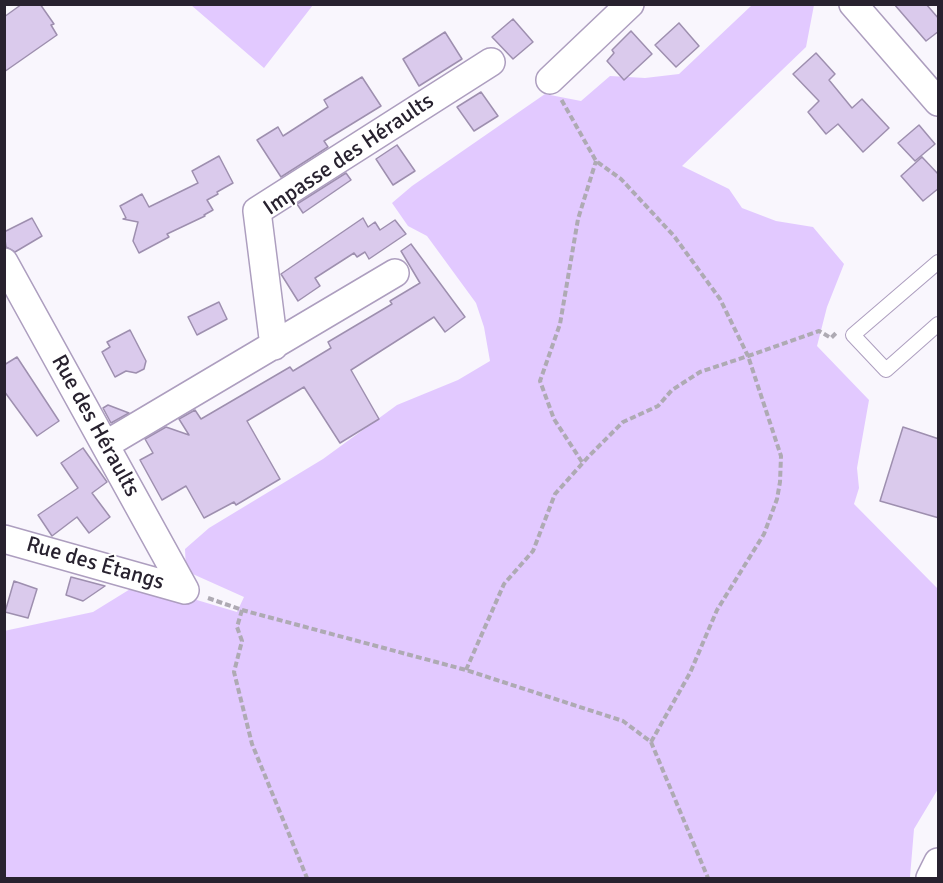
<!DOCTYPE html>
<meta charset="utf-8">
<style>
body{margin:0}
#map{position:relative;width:943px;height:883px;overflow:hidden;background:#f9f6fd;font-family:Signika,sans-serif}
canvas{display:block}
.frame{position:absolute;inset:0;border:6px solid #28222f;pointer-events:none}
</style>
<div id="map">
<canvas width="943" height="883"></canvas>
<div class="frame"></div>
</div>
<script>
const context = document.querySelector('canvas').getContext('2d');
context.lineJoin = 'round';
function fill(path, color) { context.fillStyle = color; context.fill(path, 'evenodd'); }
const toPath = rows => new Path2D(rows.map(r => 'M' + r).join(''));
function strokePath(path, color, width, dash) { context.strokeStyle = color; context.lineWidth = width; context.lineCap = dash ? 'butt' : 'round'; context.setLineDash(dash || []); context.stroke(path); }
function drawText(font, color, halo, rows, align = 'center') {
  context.font = font + ' Signika,sans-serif'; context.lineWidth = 4.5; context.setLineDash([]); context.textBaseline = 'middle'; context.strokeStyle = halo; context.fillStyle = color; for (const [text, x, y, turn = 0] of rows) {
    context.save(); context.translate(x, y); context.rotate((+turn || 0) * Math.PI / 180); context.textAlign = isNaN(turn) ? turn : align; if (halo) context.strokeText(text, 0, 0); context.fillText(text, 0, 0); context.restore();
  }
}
const green = toPath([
 [191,5,313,5,264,68],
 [752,5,814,5,806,47,682,166,729,189,742,208,776,221,813,227,844,264,827,307,817,346,869,400,857,468,859,488,854,504,938,589,938,789,914,829,910,877,5,878,4,631,93,612,140,583,237,612,244,597,186,571,185,549,209,528,323,459,397,405,458,380,490,361,484,327,476,303,427,236,408,226,392,203,412,186,545,94,581,101,610,76,645,78,679,74]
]);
const building = toPath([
 [22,4,40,4,54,24,51,25,57,35,4,72,4,17,22,4],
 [894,4,926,4,939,19,939,31,926,41,894,4],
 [513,19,533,42,513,59,492,37,513,19],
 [679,23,699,46,676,67,655,45,679,23],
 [631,31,652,54,624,80,607,61,614,53,612,50,631,31],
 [445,32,462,59,419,86,403,59,445,32],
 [816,53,835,74,829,80,852,108,862,99,889,128,863,152,838,124,826,134,808,112,819,101,793,74,816,53],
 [362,77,381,106,324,141,328,147,281,177,257,140,278,127,283,136,328,107,324,100,362,77],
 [481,92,498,116,474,131,457,107,481,92],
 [919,125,935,144,915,161,898,143,919,125],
 [397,145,415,171,393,185,376,159,397,145],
 [219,156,233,183,217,192,218,194,207,200,213,210,204,215,205,216,167,234,169,237,139,253,133,241,138,222,123,219,126,218,120,206,142,194,149,207,198,183,192,171,219,156],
 [922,157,939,175,939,188,923,201,901,176,922,157],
 [346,173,351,180,303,213,297,204,346,173],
 [32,218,42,236,15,252,6,247,4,232,32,218],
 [363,218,368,227,375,222,380,230,395,220,406,234,369,259,365,252,357,257,354,253,315,278,320,286,298,301,281,274,363,218],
 [411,244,465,317,445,332,434,317,351,370,379,419,340,443,304,387,247,421,280,479,236,505,234,502,204,518,186,486,162,500,140,460,153,453,145,439,166,427,189,435,179,419,195,410,201,419,290,367,293,371,331,348,328,342,392,304,390,301,420,283,401,251,411,244],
 [219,302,227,319,197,335,188,317,219,302],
 [130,330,146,361,144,369,136,373,126,371,115,377,102,352,110,347,107,342,130,330],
 [17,357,59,421,37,436,4,391,4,365,17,357],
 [108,405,129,413,111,423,103,408,108,405],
 [903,427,939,439,939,518,880,501,903,427],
 [83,448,107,482,92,493,110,517,89,533,77,517,52,536,38,515,78,488,61,463,83,448],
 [71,577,105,586,83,601,66,595,71,577],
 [14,581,37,589,28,618,5,612,14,581]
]);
const path = toPath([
 [582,462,554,419,540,381,560,324,578,219,596,161],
 [208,598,242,610,466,670,623,721,651,742,708,878],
 [242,610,237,627,242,641,234,672,252,744,307,878],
 [466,670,504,584,533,551,555,494,589,456,623,422,658,406,672,390,700,372,748,356,720,299,674,236,621,179,596,161,561,99],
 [651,742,690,673,717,610,764,534,777,499,780,482,781,456,748,356,819,331,831,338,836,333]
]);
const lane = toPath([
 [938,262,853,335,886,370,938,324]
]);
const street = toPath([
 [853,4,938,102],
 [550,80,630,4],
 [4,262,185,590],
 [274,346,257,211,491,62],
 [105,445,395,273],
 [4,539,185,590],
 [930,878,938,862]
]);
const streetNames = [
 ["Impasse des Héraults",349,155,-34],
 ["Rue des Héraults",95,426,61],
 ["Rue des Étangs",95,564,16]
];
fill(green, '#e2c9ff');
fill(building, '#dacaec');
strokePath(building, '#9e8faf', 1.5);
strokePath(lane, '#ad9ebf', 16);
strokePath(street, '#ad9ebf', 30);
strokePath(path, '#aeaab3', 4, [6, 3]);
strokePath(lane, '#fff', 14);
strokePath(street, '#fff', 27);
drawText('22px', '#28222f', '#fff', streetNames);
</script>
